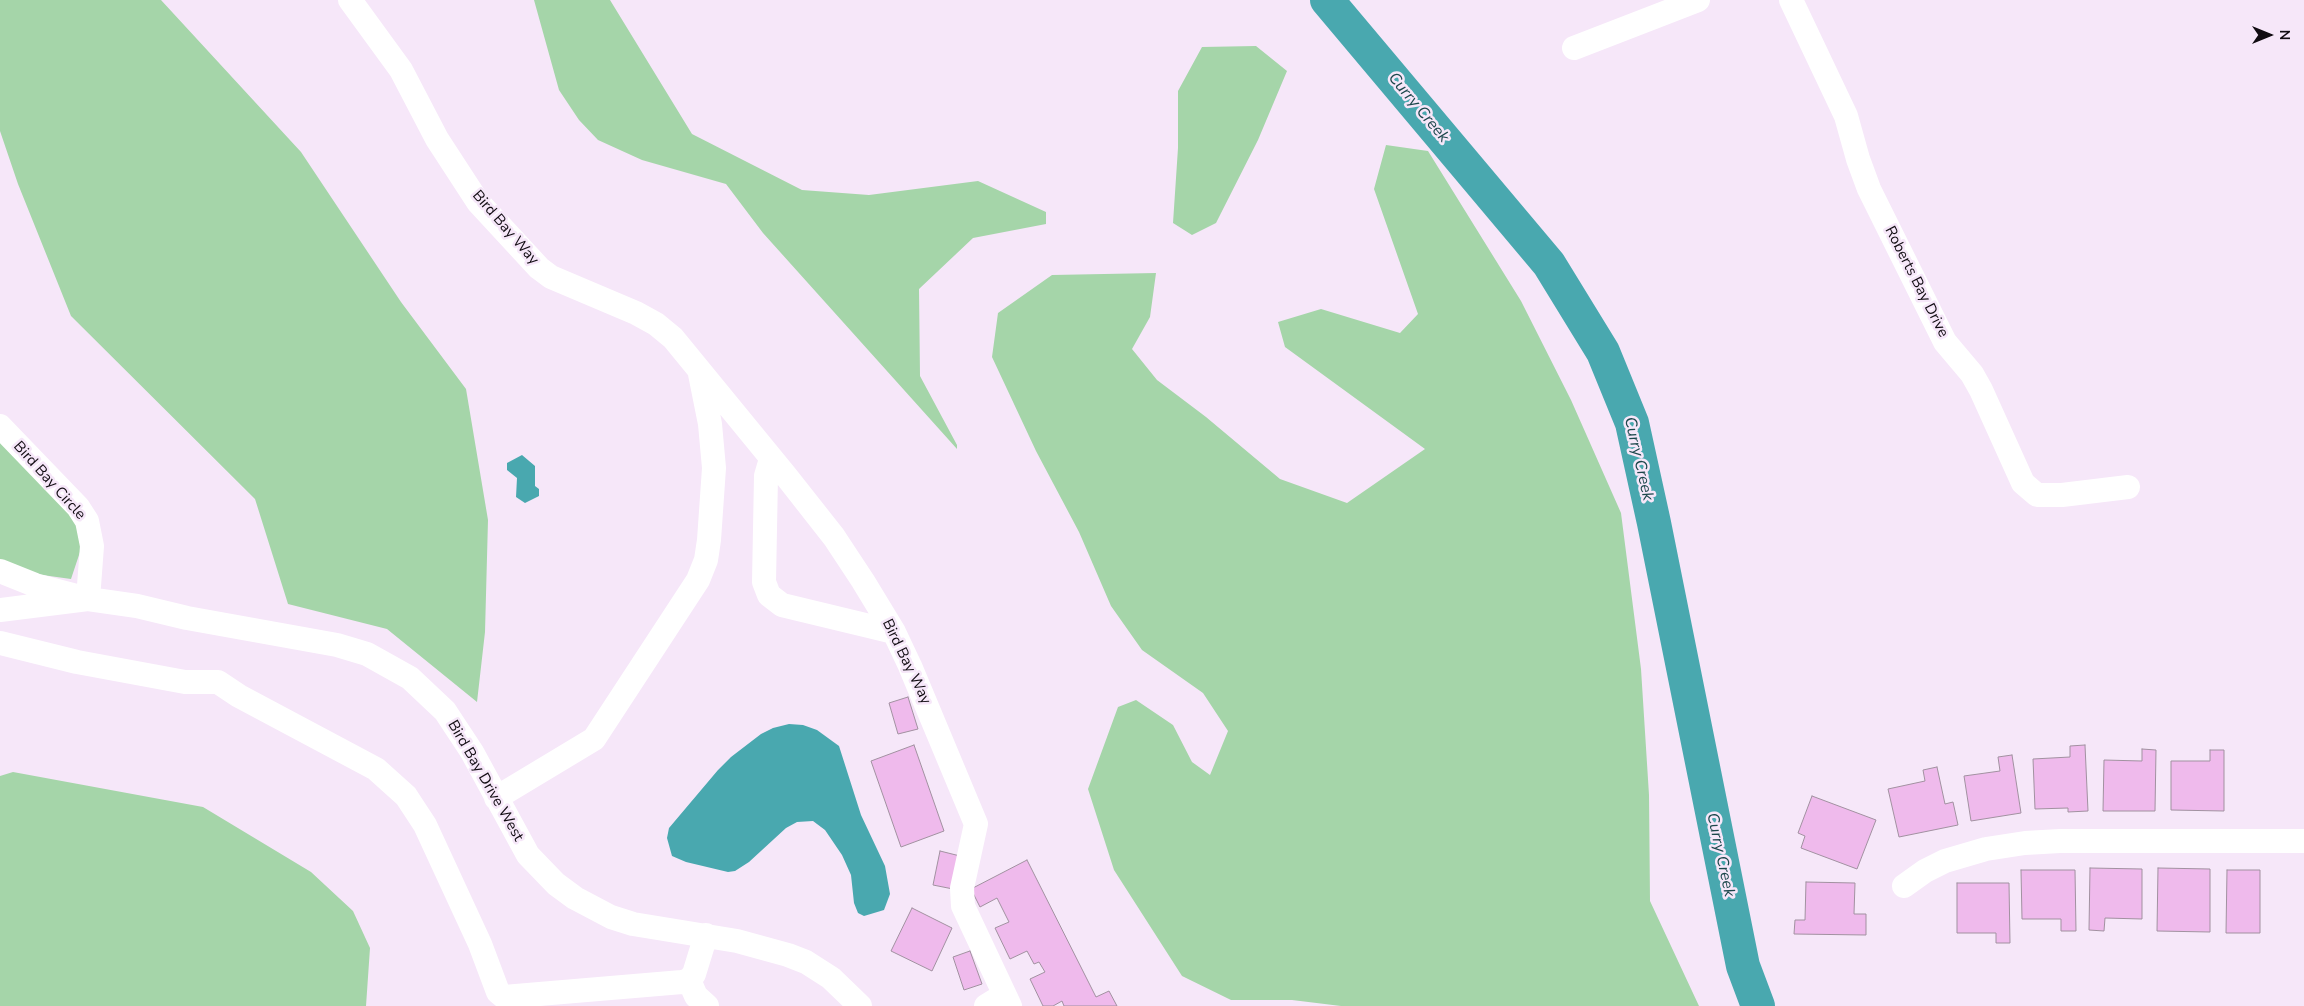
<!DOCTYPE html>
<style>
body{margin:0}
#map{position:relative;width:2304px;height:1006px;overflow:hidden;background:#f6e7f9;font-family:"Nunito Sans",sans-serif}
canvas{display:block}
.north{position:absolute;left:2244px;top:10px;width:50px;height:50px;-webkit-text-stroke:4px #f6e7f9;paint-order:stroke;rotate:90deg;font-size:14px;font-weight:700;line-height:20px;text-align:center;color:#110c12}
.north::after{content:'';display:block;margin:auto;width:18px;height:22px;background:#110c12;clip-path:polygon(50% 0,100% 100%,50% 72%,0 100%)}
</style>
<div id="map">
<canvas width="2304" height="1006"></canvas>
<div class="north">N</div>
</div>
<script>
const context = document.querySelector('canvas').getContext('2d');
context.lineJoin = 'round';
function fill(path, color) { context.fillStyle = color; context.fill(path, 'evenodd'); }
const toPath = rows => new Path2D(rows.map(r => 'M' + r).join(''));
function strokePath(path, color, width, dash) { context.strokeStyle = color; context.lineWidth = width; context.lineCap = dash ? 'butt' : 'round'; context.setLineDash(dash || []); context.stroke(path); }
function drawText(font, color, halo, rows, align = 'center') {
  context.font = font + ' "Nunito Sans",sans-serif'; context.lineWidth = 5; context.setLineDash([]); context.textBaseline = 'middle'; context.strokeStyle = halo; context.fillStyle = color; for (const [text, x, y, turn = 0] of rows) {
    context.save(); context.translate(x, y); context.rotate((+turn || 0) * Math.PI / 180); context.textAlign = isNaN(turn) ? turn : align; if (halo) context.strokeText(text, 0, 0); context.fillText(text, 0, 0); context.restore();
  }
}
const green = toPath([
 [0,0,161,0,301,152,401,302,466,389,488,520,485,632,477,702,387,629,288,604,255,499,71,316,18,184,0,131],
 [534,0,610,0,692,134,802,190,869,195,978,181,1046,212,1046,224,973,238,919,289,920,376,957,445,957,449,763,233,726,184,642,160,598,140,579,120,559,90],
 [1256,46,1287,71,1258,140,1216,223,1192,235,1173,223,1178,148,1178,91,1202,47],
 [1386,145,1428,151,1521,301,1571,400,1621,513,1641,669,1649,795,1650,901,1699,1006,1341,1006,1292,1000,1231,1000,1182,976,1114,870,1088,789,1118,707,1136,700,1173,725,1192,762,1210,775,1228,731,1203,693,1142,650,1111,606,1079,532,1036,451,992,357,998,313,1052,275,1156,273,1150,317,1132,349,1157,380,1206,417,1280,479,1347,503,1425,449,1285,347,1278,322,1321,309,1400,333,1418,314,1374,189],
 [0,439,79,522,83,543,71,579,35,574,0,560],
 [13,772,203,807,311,872,353,911,370,948,366,1006,0,1006,0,776]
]);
const water = toPath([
 [522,455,535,466,535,486,539,489,539,496,525,503,516,497,517,478,507,470,507,463],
 [789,724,803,725,817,730,839,746,861,815,885,866,890,894,884,910,864,916,858,913,854,903,851,875,842,855,825,830,813,821,797,822,786,828,749,862,735,871,728,872,686,862,672,856,667,838,669,828,718,770,731,757,761,734,773,728]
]);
const river = toPath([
 [1327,0,1549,264,1603,352,1632,423,1654,523,1743,966,1758,1006]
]);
const building = toPath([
 [908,697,918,729,898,734,889,703,908,697],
 [914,745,944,831,901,847,871,761,914,745],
 [2085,745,2088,811,2068,812,2068,808,2035,809,2033,759,2070,757,2070,746,2085,745],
 [2142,749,2156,750,2155,811,2103,811,2104,760,2142,761,2142,749],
 [2210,750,2224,750,2224,811,2171,810,2171,761,2210,761,2210,750],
 [2012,755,2021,813,1971,821,1964,776,2000,771,1998,757,2012,755],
 [1937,767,1945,804,1953,802,1958,825,1899,837,1888,789,1925,781,1923,770,1937,767],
 [1812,796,1876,820,1857,869,1801,848,1805,836,1798,833,1812,796],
 [940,851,960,856,953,889,933,885,940,851],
 [1027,860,1096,997,1109,991,1117,1006,1064,1006,1062,1001,1053,1006,1043,1006,1030,979,1045,972,1039,962,1034,964,1027,951,1010,959,995,928,1009,922,997,898,980,907,971,889,1027,860],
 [2090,868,2142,869,2142,919,2105,918,2104,931,2089,930,2090,868],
 [2158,868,2210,869,2210,932,2157,931,2158,868],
 [2021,870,2075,870,2076,931,2061,931,2061,919,2022,919,2021,870],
 [2227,870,2260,870,2260,933,2226,933,2227,870],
 [1806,882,1855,883,1854,914,1866,914,1866,935,1794,934,1795,920,1805,920,1806,882],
 [1957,883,2009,883,2010,943,1996,943,1996,933,1957,933,1957,883],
 [912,908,952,928,932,971,891,951,912,908],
 [970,951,982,984,964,990,953,957,970,951]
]);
const minor = toPath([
 [350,0,401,70,437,139,478,202,539,268,551,277,636,313,656,324,673,338,786,476,834,537,863,581,894,632,910,666,976,824,962,888,963,906,1010,1006],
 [1791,0,1846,116,1858,159,1869,189,1945,342,1972,374,1981,390,2023,483,2037,495,2062,495,2128,487],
 [1574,48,1698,0],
 [0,426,78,507,87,521,92,546,88,599],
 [771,459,766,476,764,582,769,595,782,605,894,632],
 [0,571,35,585,77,596],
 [0,610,88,599,137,606,187,618,337,645,367,654,410,678,445,711,472,752,528,855,556,884,575,898,611,917,633,924,737,941,788,955,806,962,831,978,860,1006],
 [0,643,77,662,185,682,218,682,239,696,376,769,406,796,425,825,480,944,498,992,504,997,682,982,689,980,694,974,706,935],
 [496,798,594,739,698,580,706,560,709,540,714,468,710,424,700,374],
 [1904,886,1925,871,1945,861,1986,849,2025,843,2060,841,2304,841],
 [689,980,696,996,707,1006],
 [986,1006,1004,995]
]);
const streetNames = [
 ["Bird Bay Way",505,228,49],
 ["Roberts Bay Drive",1916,282,63],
 ["Bird Bay Circle",49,481,48],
 ["Bird Bay Way",906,662,64],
 ["Bird Bay Drive West",485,781,60]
];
const waterNames = [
 ["Curry Creek",1418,108,50],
 ["Curry Creek",1638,459,77],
 ["Curry Creek",1720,855,78]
];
fill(green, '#a5d5a9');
fill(water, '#49a8af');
strokePath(river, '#49a8af', 34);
fill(building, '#efbaec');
strokePath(building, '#a191a0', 1);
strokePath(minor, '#fff', 24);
drawText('15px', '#110c12', '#f6e7f9', streetNames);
drawText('italic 16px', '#1c474b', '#f6e7f9', waterNames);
</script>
